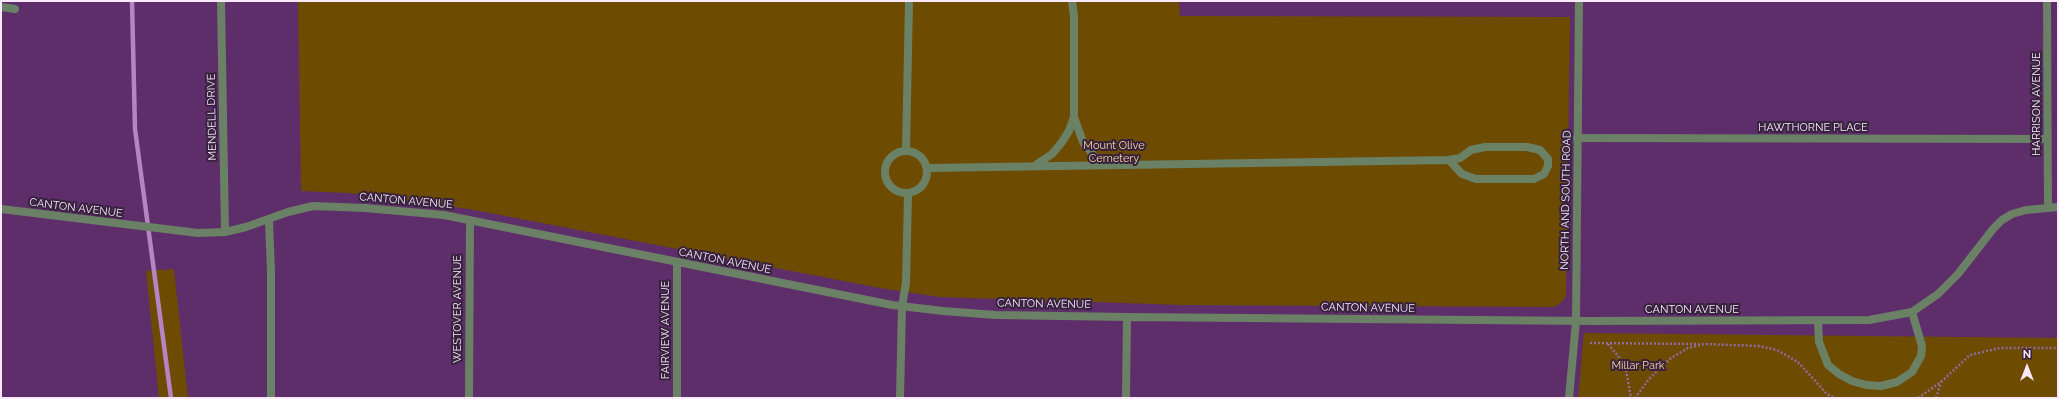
<!DOCTYPE html>
<style>
body{margin:0}
#map{position:relative;width:2059px;height:399px;overflow:hidden;background:#5d2e6a;font-family:Raleway,sans-serif}
canvas{display:block}
.frame{position:absolute;inset:0;border:2px solid #fae9fe;pointer-events:none}
.north{position:absolute;left:2007px;top:347px;width:40px;height:40px;-webkit-text-stroke:3px #37223d;paint-order:stroke;rotate:0deg;font-size:11px;font-weight:700;line-height:16px;text-align:center;color:#fae9fe}
.north::after{content:'';display:block;margin:auto;width:14px;height:18px;background:#fae9fe;clip-path:polygon(50% 0,100% 100%,50% 72%,0 100%)}
</style>
<div id="map">
<canvas width="2059" height="399"></canvas>
<div class="frame"></div>
<div class="north">N</div>
</div>
<script>
const context = document.querySelector('canvas').getContext('2d');
context.lineJoin = 'round';
function fill(path, color) { context.fillStyle = color; context.fill(path, 'evenodd'); }
const toPath = rows => new Path2D(rows.map(r => 'M' + r).join(''));
function strokePath(path, color, width, dash) { context.strokeStyle = color; context.lineWidth = width; context.lineCap = dash ? 'butt' : 'round'; context.setLineDash(dash || []); context.stroke(path); }
function drawText(font, color, halo, rows, align = 'center') {
  context.font = font + ' Raleway,sans-serif'; context.lineWidth = 4; context.setLineDash([]); context.textBaseline = 'middle'; context.strokeStyle = halo; context.fillStyle = color; for (const [text, x, y, turn = 0] of rows) {
    context.save(); context.translate(x, y); context.rotate((+turn || 0) * Math.PI / 180); context.textAlign = isNaN(turn) ? turn : align; if (halo) context.strokeText(text, 0, 0); context.fillText(text, 0, 0); context.restore();
  }
}
const green = toPath([
 [298,1,1179,1,1180,16,1570,17,1566,296,1562,302,1554,307,1183,305,939,297,880,288,469,209,349,193,301,191],
 [174,269,174,270,188,398,159,398,146,271],
 [1584,333,2058,338,2058,398,1578,398]
]);
const stream = toPath([
 [132,1,135,129,171,398]
]);
const path = toPath([
 [1590,343,1699,344],
 [1608,344,1619,357,1626,370,1631,398],
 [1635,398,1649,379,1671,358,1688,348,1704,344,1759,346,1777,350,1798,362,1827,394,1834,398],
 [1918,398,1941,382,1970,355,2000,348,2058,348],
 [1936,398,1941,382]
]);
const service = toPath([
 [1074,117,1083,142,1101,165],
 [906,150,909,1],
 '885 172a21 21 0 1 1 42 0a21 21 0 1 1-42 0Z',
 [1034,166,1052,154,1062,142,1069,131,1074,117,1074,16,1072,1],
 [928,168,1449,160,1460,158,1471,150,1485,147,1527,147,1540,150,1548,159,1548,166,1544,174,1534,179,1476,179,1462,174,1449,160],
 [902,306,906,283,908,194],
 [1818,321,1819,342,1828,365,1839,374,1852,381,1866,385,1881,386,1897,382,1912,372,1921,356,1922,346,1912,312]
]);
const minor = toPath([
 [221,1,225,232],
 [2047,1,2048,207],
 [1,7,15,9],
 [1577,138,2048,139],
 [1,209,198,233,225,232,246,227,288,212,313,206,365,208,444,215,892,305,943,311,996,315,1127,317,1591,321,1869,320,1912,312,1938,294,1958,274,1993,229,2002,220,2012,214,2026,210,2058,207],
 [269,220,271,272,271,398],
 [677,263,677,398],
 [469,398,470,220],
 [900,398,902,306],
 [1126,398,1127,317]
]);
const tertiary = toPath([
 [1569,398,1576,321,1579,1]
]);
const streetNames = [
 ["HARRISON AVENUE",2037,104,-90],
 ["MENDELL DRIVE",212,117,-91],
 ["HAWTHORNE PLACE",1813,128],
 ["NORTH AND SOUTH ROAD",1566,200,-89],
 ["CANTON AVENUE",406,201,5],
 ["CANTON AVENUE",76,208,7],
 ["CANTON AVENUE",725,261,11],
 ["CANTON AVENUE",1044,304,1],
 ["CANTON AVENUE",1368,308,1],
 ["WESTOVER AVENUE",458,309,-90],
 ["CANTON AVENUE",1692,310],
 ["FAIRVIEW AVENUE",666,330,-90]
];
const parkNames = [
 ["Mount Olive",1114,146],
 ["Cemetery",1114,159],
 ["Millar Park",1638,366]
];
fill(green, '#6d4b01');
strokePath(stream, '#b684c5', 4.5);
strokePath(path, '#916c9b', 2.5, [2, 2]);
strokePath(service, '#6b8165', 8);
strokePath(minor, '#6b8165', 8);
strokePath(tertiary, '#6b8165', 8);
drawText('11px', '#fae9fe', '#37223d', streetNames);
drawText('11px', '#fad69d', '#37223d', parkNames);
</script>
